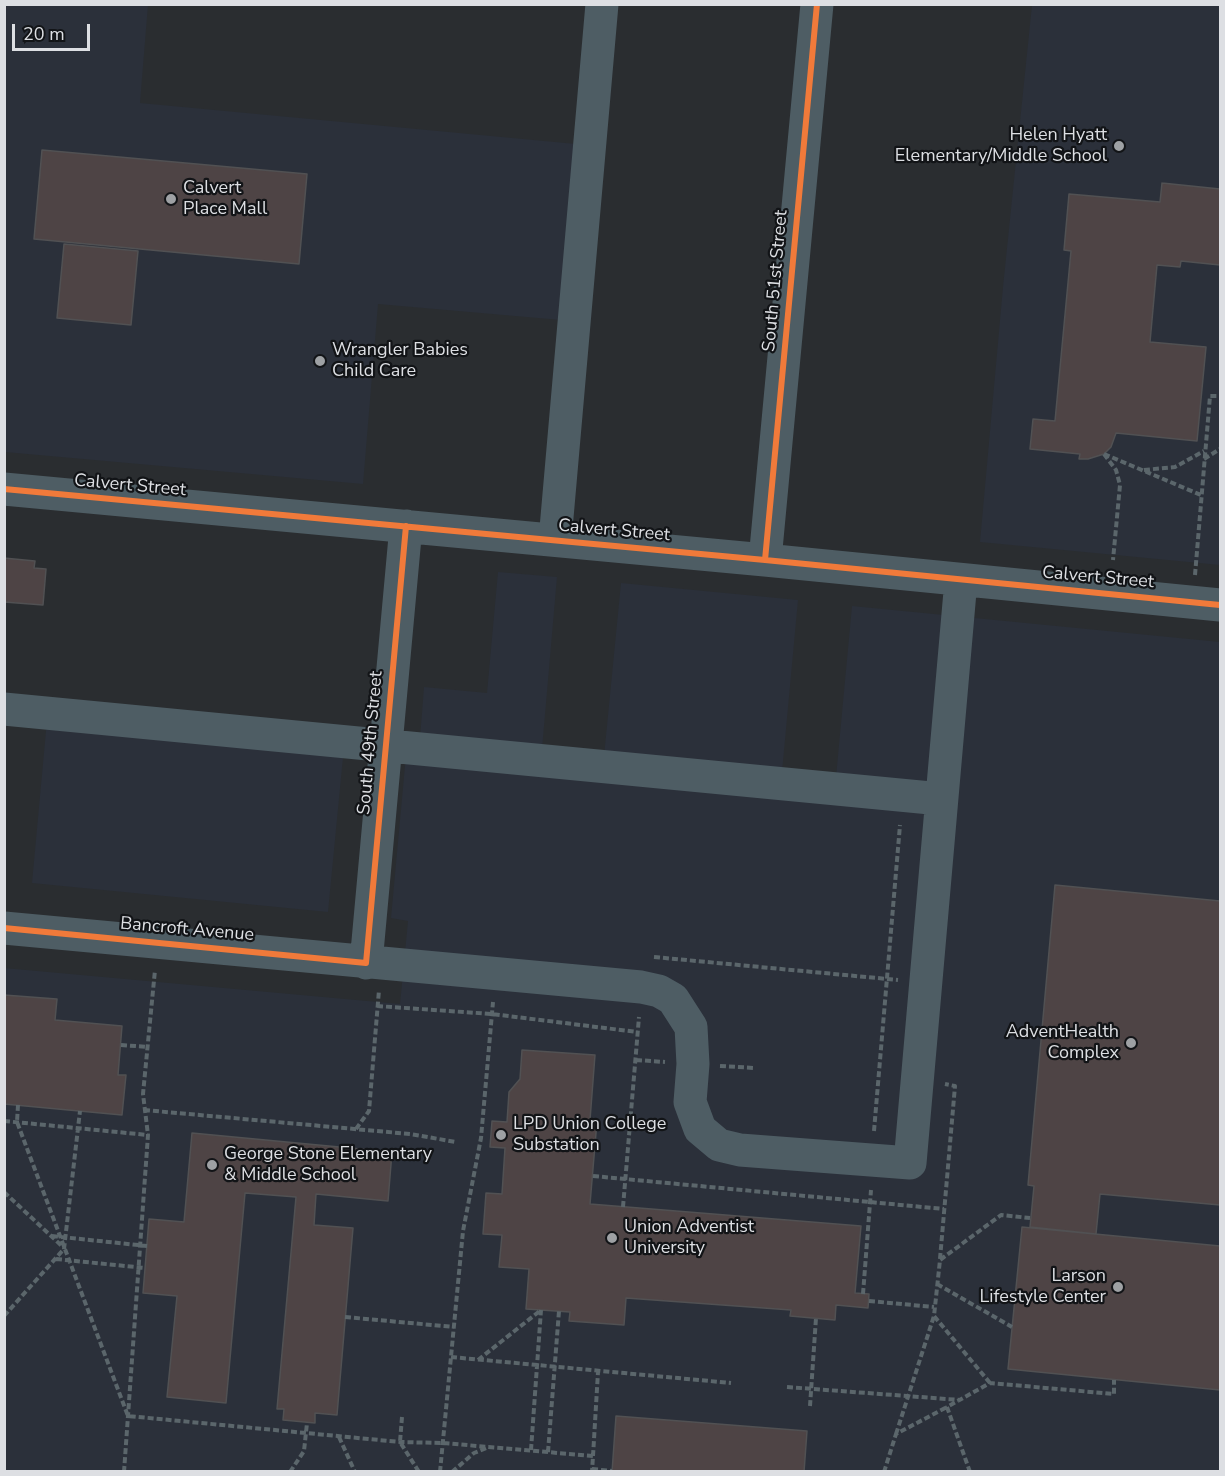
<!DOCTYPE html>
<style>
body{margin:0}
#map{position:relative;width:1225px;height:1476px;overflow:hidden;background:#2a2d30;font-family:"Nunito Sans",sans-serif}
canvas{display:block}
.frame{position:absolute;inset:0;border:6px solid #dddfe3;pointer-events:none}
.scale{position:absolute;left:12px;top:24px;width:78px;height:27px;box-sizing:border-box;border:3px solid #dddfe3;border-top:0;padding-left:8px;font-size:18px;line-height:21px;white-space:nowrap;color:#dddfe3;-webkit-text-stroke:4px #121417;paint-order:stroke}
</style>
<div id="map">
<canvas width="1225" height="1476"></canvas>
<div class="frame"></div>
<div class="scale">20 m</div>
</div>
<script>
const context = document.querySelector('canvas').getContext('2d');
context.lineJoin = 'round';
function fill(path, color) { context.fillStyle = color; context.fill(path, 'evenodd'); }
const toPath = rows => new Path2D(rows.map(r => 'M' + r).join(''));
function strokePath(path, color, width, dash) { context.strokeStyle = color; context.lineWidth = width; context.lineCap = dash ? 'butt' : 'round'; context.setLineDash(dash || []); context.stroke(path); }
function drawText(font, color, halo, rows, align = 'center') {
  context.font = font + ' "Nunito Sans",sans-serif'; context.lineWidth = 4.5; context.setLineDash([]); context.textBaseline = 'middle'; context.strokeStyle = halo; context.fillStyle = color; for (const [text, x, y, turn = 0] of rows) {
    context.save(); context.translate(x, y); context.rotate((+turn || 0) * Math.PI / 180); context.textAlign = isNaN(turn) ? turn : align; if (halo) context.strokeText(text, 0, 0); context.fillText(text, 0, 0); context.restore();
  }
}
const built = toPath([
 [4,5,148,5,140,103,576,144,561,320,378,304,363,484,5,452],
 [1032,5,1220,5,1220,565,980,542,1003,287],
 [498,572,557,577,542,749,420,738,424,687,487,693],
 [621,583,798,600,782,772,604,756],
 [852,606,1220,642,1220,1471,5,1471,4,968,400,1004,408,921,391,918,406,755,836,777],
 [47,720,344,747,328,912,32,883]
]);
const building = toPath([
 [42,150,307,174,299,264,34,239,42,150],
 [1162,183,1220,189,1220,265,1181,261,1180,267,1157,265,1150,342,1206,347,1197,441,1116,433,1111,447,1104,454,1088,459,1079,459,1080,454,1030,449,1033,419,1055,421,1071,251,1064,250,1069,194,1160,202,1162,183],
 [64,244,138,251,131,325,57,318,64,244],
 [4,558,35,561,34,568,46,569,43,605,4,602,4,558],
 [1055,885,1220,901,1220,1205,1100,1194,1096,1234,1030,1227,1034,1186,1028,1185,1055,885],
 [4,995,57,999,55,1020,122,1026,118,1075,126,1075,122,1115,4,1104,4,995],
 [522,1050,595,1055,590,1120,597,1121,590,1204,861,1226,855,1293,869,1294,868,1308,836,1305,835,1320,790,1316,791,1310,626,1298,624,1325,569,1321,570,1312,526,1309,529,1269,499,1267,502,1235,483,1234,486,1193,502,1194,505,1148,490,1147,492,1121,507,1122,509,1092,520,1079,522,1050],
 [192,1133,392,1152,388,1201,316,1194,314,1225,353,1228,337,1415,315,1413,315,1423,283,1420,284,1409,277,1409,296,1197,245,1193,226,1403,167,1397,177,1296,143,1293,149,1219,184,1222,192,1133],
 [1022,1227,1220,1246,1220,1390,1008,1369,1022,1227],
 [616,1416,807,1431,804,1472,612,1472,616,1416]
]);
const path = toPath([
 [1104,454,1116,470,1120,485,1113,560],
 [1104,454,1201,495],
 [1204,459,1220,449],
 [1144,470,1175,467,1204,451],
 [1195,575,1210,396,1220,396],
 [654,957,898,980],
 [377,1006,492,1014,637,1032],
 [121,1045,148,1047],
 [636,1060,665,1062],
 [720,1066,755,1068],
 [18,1105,17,1122,128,1416,400,1442,443,1443,593,1456,592,1472],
 [144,1110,410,1134,456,1142],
 [4,1121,148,1135],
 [356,1129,369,1111,379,990],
 [874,1131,900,825],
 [593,1176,944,1209],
 [4,1192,64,1248],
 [623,1207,639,1017],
 [52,1236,147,1246],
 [56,1259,145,1268],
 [940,1259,955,1086,945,1084],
 [937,1284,1012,1327],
 [863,1294,871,1190],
 [869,1301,934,1307],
 [4,1316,64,1249,80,1111],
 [345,1317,454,1327],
 [451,1357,731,1383],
 [478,1360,541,1310],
 [990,1383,934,1316,940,1260,1001,1215,1030,1218],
 [787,1387,960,1400],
 [810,1406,816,1318],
 [402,1417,400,1442,419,1472],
 [896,1434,934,1316],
 [339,1437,355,1472],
 [531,1450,541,1310],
 [548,1452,559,1311],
 [593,1456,598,1372],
 [592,1469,612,1471],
 [124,1472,148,1135,143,1094,155,970],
 [290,1472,304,1451,307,1423],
 [440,1472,463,1231,481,1138,493,1002],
 [452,1472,474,1453,489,1447],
 [884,1472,896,1434,947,1407],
 [970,1472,947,1407,990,1383,1114,1394,1114,1380]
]);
const minor = toPath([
 [4,489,765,560,1220,605],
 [555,540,602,4],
 [765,560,817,4],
 [4,709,941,799],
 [4,928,641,987,659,991,673,999,691,1027,693,1064,690,1102,700,1129,719,1145,740,1150,910,1163,961,580],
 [366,963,406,526]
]);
const cycleway = toPath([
 [4,489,765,560,1220,605],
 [765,560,817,4],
 [4,928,366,963,406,526]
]);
const markers = [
 [1119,146,6,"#9ea1a4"],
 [171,199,6,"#9ea1a4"],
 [320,361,6,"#9ea1a4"],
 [1131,1043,6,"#9ea1a4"],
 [501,1135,6,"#9ea1a4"],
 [212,1165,6,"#9ea1a4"],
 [612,1238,6,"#9ea1a4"],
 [1118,1287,6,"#9ea1a4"]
];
const poiNames = [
 ["Helen Hyatt",1107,136,"right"],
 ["Elementary/Middle School",1107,157,"right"],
 ["Calvert",183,189],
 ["Place Mall",183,210],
 ["Wrangler Babies",332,351],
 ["Child Care",332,372],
 ["AdventHealth",1119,1033,"right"],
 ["Complex",1119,1054,"right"],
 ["LPD Union College",513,1125],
 ["Substation",513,1146],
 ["George Stone Elementary",224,1155],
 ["& Middle School",224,1176],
 ["Union Adventist",624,1228],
 ["University",624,1249],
 ["Larson",1106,1277,"right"],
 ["Lifestyle Center",1106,1298,"right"]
];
const streetNames = [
 ["South 51st Street",776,281,-85],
 ["Calvert Street",130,486,5],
 ["Calvert Street",614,531,5],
 ["Calvert Street",1098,578,5],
 ["South 49th Street",371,743,-85],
 ["Bancroft Avenue",187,930,5]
];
fill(built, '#2b303a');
fill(building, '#4e4445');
strokePath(building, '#515153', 1.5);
strokePath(path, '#5b666b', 4, [6, 3]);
strokePath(minor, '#4e5d64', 33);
strokePath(cycleway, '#f17a3a', 6);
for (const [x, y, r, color] of markers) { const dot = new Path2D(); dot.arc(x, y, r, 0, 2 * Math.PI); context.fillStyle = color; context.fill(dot); strokePath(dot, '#121417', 2); }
drawText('18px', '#dddfe3', '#121417', poiNames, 'left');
drawText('18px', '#dddfe3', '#121417', streetNames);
</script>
